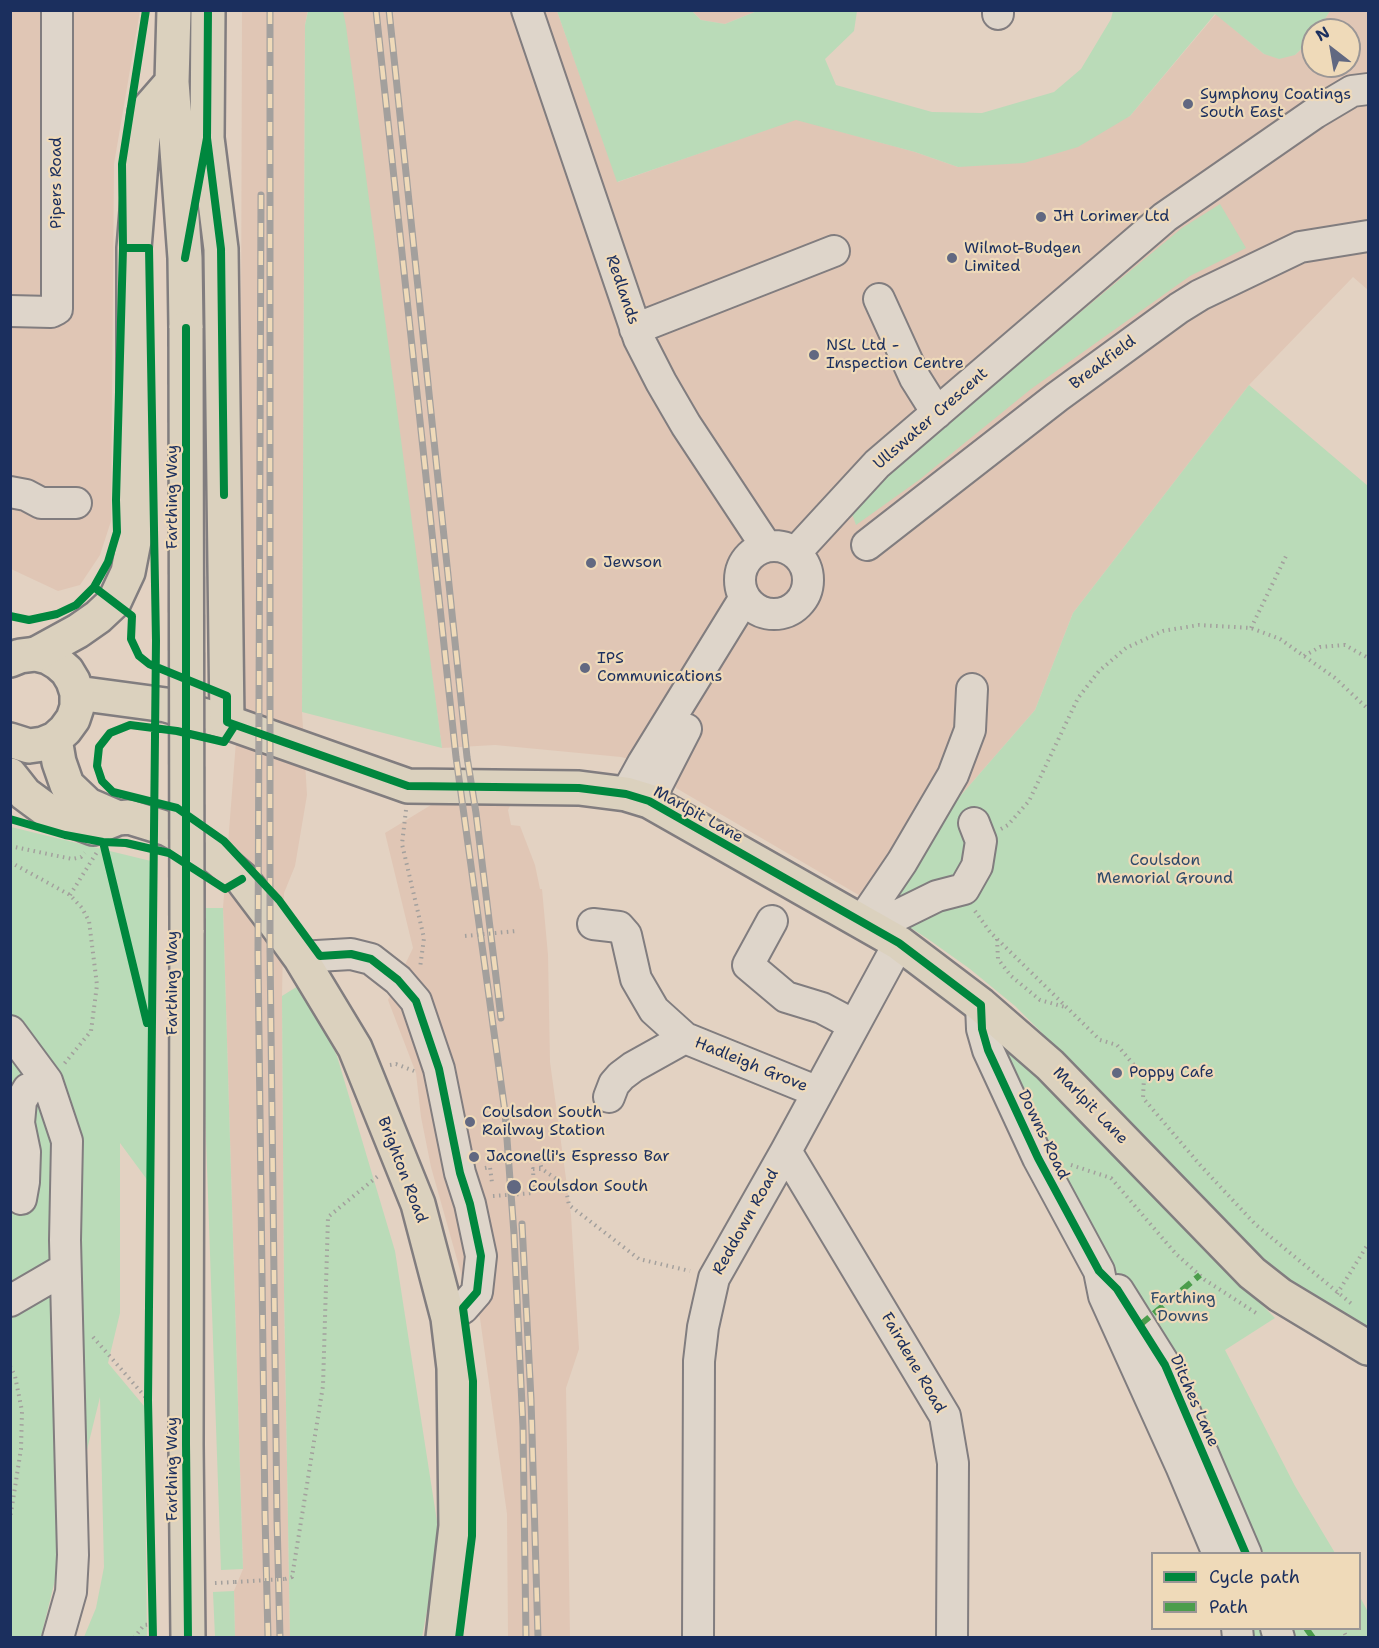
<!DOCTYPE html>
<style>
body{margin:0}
#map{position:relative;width:1379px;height:1648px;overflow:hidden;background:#e3d2c2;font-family:"Shantell Sans",sans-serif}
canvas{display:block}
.frame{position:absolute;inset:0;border:12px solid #1b2f5e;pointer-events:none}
.legend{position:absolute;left:1151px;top:1552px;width:210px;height:78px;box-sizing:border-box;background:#efdab9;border:2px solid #9a9695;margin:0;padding:8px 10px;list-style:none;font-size:18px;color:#1b2f5e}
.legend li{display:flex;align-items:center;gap:12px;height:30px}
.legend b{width:30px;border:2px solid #9a9695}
.north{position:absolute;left:1301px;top:18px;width:60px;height:60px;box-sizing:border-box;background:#efdab9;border:2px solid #9a9695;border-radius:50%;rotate:329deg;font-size:16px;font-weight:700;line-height:24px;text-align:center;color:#1b2f5e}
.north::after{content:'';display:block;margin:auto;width:21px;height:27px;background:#616881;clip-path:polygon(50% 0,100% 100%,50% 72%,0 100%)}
</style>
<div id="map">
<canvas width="1379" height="1648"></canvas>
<div class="frame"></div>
<ul class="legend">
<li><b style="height:8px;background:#00873e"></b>Cycle path</li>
<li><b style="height:8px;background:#4c9d4c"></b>Path</li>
</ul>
<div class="north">N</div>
</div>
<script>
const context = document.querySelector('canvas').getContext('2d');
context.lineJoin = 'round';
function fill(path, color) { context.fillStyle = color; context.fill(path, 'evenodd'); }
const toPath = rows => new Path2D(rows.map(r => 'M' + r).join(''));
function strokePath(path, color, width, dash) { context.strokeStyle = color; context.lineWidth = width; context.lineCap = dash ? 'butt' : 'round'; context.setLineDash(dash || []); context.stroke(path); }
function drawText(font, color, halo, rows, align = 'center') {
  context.font = font + ' "Shantell Sans",sans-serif'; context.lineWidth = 4.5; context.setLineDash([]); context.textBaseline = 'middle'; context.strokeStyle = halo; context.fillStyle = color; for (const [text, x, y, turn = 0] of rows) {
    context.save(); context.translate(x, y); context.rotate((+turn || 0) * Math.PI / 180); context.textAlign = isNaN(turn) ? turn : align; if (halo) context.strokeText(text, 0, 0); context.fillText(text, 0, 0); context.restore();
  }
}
const built = toPath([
 [308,10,305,25,302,712,307,795,295,866,284,893,282,996,284,1291,290,1637,235,1637,234,1591,243,1569,223,908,240,690,242,11],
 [11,11,140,11,114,164,111,521,100,555,80,585,58,591,11,569],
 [338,11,557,11,618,182,796,119,915,152,958,167,1130,116,1216,14,1264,54,1295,55,1313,38,1313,66,1349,66,1349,30,1318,30,1330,11,1368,11,1368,290,1353,277,1249,385,1073,613,1035,710,869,901,676,788,674,775,643,763,621,757,495,745,442,748],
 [692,11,757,11,725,24,701,20],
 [449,794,510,806,508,810,511,825,520,826,535,865,540,889,542,889,548,955,550,1062,571,1215,579,1349,566,1388,570,1637,508,1637,507,1514,480,1318,462,1277,431,1167,421,1117,416,1073,388,1000,413,948,385,833]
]);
const green = toPath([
 [308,11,343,11,346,26,442,748,302,712,305,25],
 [557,11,692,11,701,20,725,24,757,11,857,11,854,31,825,59,836,85,932,112,982,113,1054,92,1081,69,1111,19,1113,11,1330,11,1318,30,1313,30,1313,38,1295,55,1279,59,1264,54,1215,14,1130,116,1078,147,1024,163,958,167,915,152,796,120,617,182],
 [1220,204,1246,248,1190,276,1031,389,919,480,856,525,851,511,890,470,1182,228],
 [1249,385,1368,486,1368,1327,1316,1297,1283,1275,1251,1247,1094,1085,1015,1006,970,969,928,939,869,901,1035,710,1073,613],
 [11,827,155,862,151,1185,120,1143,120,1313,108,1363,144,1406,147,1637,84,1637,96,1608,104,1567,100,1397,41,1637,11,1638],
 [198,908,223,908,243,1569,221,1570],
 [298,986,319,1019,337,1056,395,1251,440,1541,422,1637,290,1637,284,1291,282,996],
 [1003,1043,1275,1318,1225,1350,1295,1486,1335,1553,1220,1553,1182,1452],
 [234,1591,235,1637,215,1637,213,1592],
 [1360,1597,1368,1612,1368,1637,1245,1637,1244,1629,1360,1628]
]);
const path = toPath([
 [1251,628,1287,554],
 [1304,656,1320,647,1345,645,1368,658],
 [406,810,402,844,424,938,420,968],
 [1001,829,1008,825,1029,801,1078,698,1099,671,1126,648,1163,631,1199,625,1251,628,1280,639,1335,678,1368,709],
 [10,846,72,859,81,857,85,853],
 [10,862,70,895,82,908,89,921,97,985,91,1031,64,1064],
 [70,895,97,852],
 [975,911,990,932,1100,1040,1117,1045,1144,1077,1143,1098,1201,1166,1255,1224,1353,1305],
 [997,939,998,959,1011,976,1040,1000,1065,1007],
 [390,1065,396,1064,414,1071],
 [537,1154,542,1169],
 [1071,1165,1111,1178,1176,1254,1205,1280,1256,1313],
 [485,1168,490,1167,492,1183],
 [534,1193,533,1169,542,1169,565,1185,569,1205,639,1259,690,1271],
 [1337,1294,1368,1244],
 [93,1337,148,1400],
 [10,1366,15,1376,22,1411,21,1449,10,1519],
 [285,1579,292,1577,323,1386,328,1217,378,1176],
 [215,1583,235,1582],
 [1342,1628,1347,1638],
 [134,1638,144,1625,153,1624]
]);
const minor = toPath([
 [527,10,639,339,661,382,686,425,766,546],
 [998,10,998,14],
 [879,299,915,378,937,413],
 [10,311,51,312,57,309,57,10],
 [635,329,834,251],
 [10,492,26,495,41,503,76,503],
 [867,545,1057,397,1179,308,1200,295,1300,247,1368,236],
 '740 580a34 34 0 1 1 68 0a34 34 0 1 1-68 0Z',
 [795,553,877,464,1165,217,1315,113,1352,91,1368,89],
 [626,794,643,763,744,599],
 [649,801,686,729],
 [772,921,748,965,786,997,822,1008,854,1025],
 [862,921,902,862,953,775,970,730,972,689],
 [593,924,619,927,626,935,636,979,654,1010,685,1038,818,1092],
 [874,927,937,896,964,889,977,866,981,841,974,823],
 [300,957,351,954,371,959,398,980,416,1001,439,1069,460,1173,470,1204,481,1256,477,1292,463,1308,448,1318],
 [981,1005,982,1029,988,1050,1038,1158,1099,1271,1104,1296,1181,1466,1218,1554],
 [10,1031,47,1081,67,1141,65,1240,73,1555,71,1592,58,1638],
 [609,1097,614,1084,621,1076,633,1067,685,1038],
 [19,1123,25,1152,24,1182,21,1199],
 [10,1125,19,1123,21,1101,28,1089],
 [786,1151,945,1416,953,1463,952,1638],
 [1118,1290,1165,1365,1246,1554],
 [10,1301,65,1269],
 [1237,1628,1238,1638],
 [1276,1628,1279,1638],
 [698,1638,699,1361,703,1327,714,1278,786,1151,899,943]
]);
const major = toPath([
 [10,660,20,656,36,654,48,657,58,663,67,671,73,681,77,693,77,707,73,719,65,730,55,739,43,744,29,746,10,740],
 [77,693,166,705,227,722,408,786,579,788,626,794,649,801,899,943,981,1005,1050,1065,1252,1273,1280,1295,1368,1348],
 [55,739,59,762,67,785,88,805,118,818],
 [10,775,25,794,48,811,93,828,118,818,129,817,168,829,211,853,242,879,276,924,300,957,355,1048,418,1204,448,1318,454,1368,456,1526,443,1638]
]);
const highway = toPath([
 [174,10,172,82,185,258,186,328],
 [207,138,221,249,227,722],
 [203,159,207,138,208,10],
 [36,654,78,631,98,617,114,602,128,572,134,541,134,248,145,113,172,82],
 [187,930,186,1444,188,1638]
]);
const rail = toPath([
 [270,10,270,951,277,1519,280,1638],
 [376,10,456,757,505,1112,514,1234,523,1427,526,1638],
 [389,10,467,757,476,813,501,1018],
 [261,195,258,954,265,1515,268,1638],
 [522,1224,531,1399,538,1638]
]);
const pathBridge = toPath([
 [465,936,516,931],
 [493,1196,534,1193],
 [235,1582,285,1579]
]);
const highwayBridge = toPath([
 [186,328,187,930]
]);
const quiet = toPath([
 [1140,1325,1200,1275],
 [1306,1628,1313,1638]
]);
const cycleway = toPath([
 [207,138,221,249,224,495],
 [123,248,149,248,156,641,148,1400,153,1638],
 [185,258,207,138,208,10],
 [186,328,186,1444,188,1638],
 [94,587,132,616,131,639,139,656,149,664,227,696,227,722,408,786,579,788,626,794,649,801,899,943,981,1005,982,1029,988,1050,1038,1158,1099,1271,1117,1289,1165,1365,1246,1554],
 [10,616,29,620,57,614,76,605,94,587,108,562,117,532,116,500,123,248,122,164,146,10],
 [235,725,224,742,177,731,130,725,110,733,99,747,97,766,102,781,113,792,177,808,224,841,279,900,320,956,351,954,371,959,398,980,416,1001,439,1069,460,1173,470,1204,481,1256,477,1292,463,1308,473,1381,472,1536,459,1638],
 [10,819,65,835,103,842,126,843,169,853,225,889,242,879],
 [103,842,147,1023]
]);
const markers = [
 [1188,104,6,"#616881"],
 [1041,217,6,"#616881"],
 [952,258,6,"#616881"],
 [814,355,6,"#616881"],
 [591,563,6,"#616881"],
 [585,668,6,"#616881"],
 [1117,1073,6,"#616881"],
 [470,1122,6,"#616881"],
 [474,1157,6,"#616881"],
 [514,1187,8,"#616881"]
];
const poiNames = [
 ["Symphony Coatings",1200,95],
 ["South East",1200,113],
 ["JH Lorimer Ltd",1053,217],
 ["Wilmot-Budgen",964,249],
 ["Limited",964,267],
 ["NSL Ltd -",826,346],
 ["Inspection Centre",826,364],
 ["Jewson",603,563],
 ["IPS",597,659],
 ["Communications",597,677],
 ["Poppy Cafe",1129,1073],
 ["Coulsdon South",482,1113],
 ["Railway Station",482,1131],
 ["Jaconelli's Espresso Bar",486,1157],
 ["Coulsdon South",528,1187]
];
const streetNames = [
 ["Pipers Road",57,183,-90],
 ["Redlands",622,290,71],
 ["Breakfield",1103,363,-37],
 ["Ullswater Crescent",931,419,-41],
 ["Farthing Way",173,497,-90],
 ["Marlpit Lane",698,815,29],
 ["Farthing Way",173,983,-90],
 ["Hadleigh Grove",751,1065,22],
 ["Marlpit Lane",1090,1106,46],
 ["Downs Road",1043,1135,64],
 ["Brighton Road",402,1170,69],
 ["Reddown Road",746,1222,-61],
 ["Fairdene Road",913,1363,60],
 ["Ditches Lane",1194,1401,66],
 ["Farthing Way",173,1469,-90]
];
const parkNames = [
 ["Coulsdon",1165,861],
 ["Memorial Ground",1165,879],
 ["Farthing",1183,1299],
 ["Downs",1183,1317]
];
fill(built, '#e0c6b5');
fill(green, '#badbb8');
strokePath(minor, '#817d7f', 34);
strokePath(major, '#817d7f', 38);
strokePath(highway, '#817d7f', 38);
strokePath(path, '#a3a09d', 4, [1.5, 4.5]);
strokePath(minor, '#ded5ca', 30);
strokePath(major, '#dbd1be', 33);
strokePath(highway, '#dbd1be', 33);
strokePath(rail, '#a3a09d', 7);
strokePath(rail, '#efdab9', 4.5, [14]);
strokePath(highwayBridge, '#817d7f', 38, []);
strokePath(pathBridge, '#a3a09d', 4, [1.5, 4.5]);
strokePath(highwayBridge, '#dbd1be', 33);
strokePath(quiet, '#4c9d4c', 6, [12, 6]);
strokePath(cycleway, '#00873e', 8);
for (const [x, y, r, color] of markers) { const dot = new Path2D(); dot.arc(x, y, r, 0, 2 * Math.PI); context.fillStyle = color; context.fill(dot); strokePath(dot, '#efdab9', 2); }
drawText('16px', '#1b2f5e', '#efdab9', poiNames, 'left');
drawText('16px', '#1b2f5e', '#efdab9', streetNames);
drawText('16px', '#2e4a6a', '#efdab9', parkNames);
</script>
